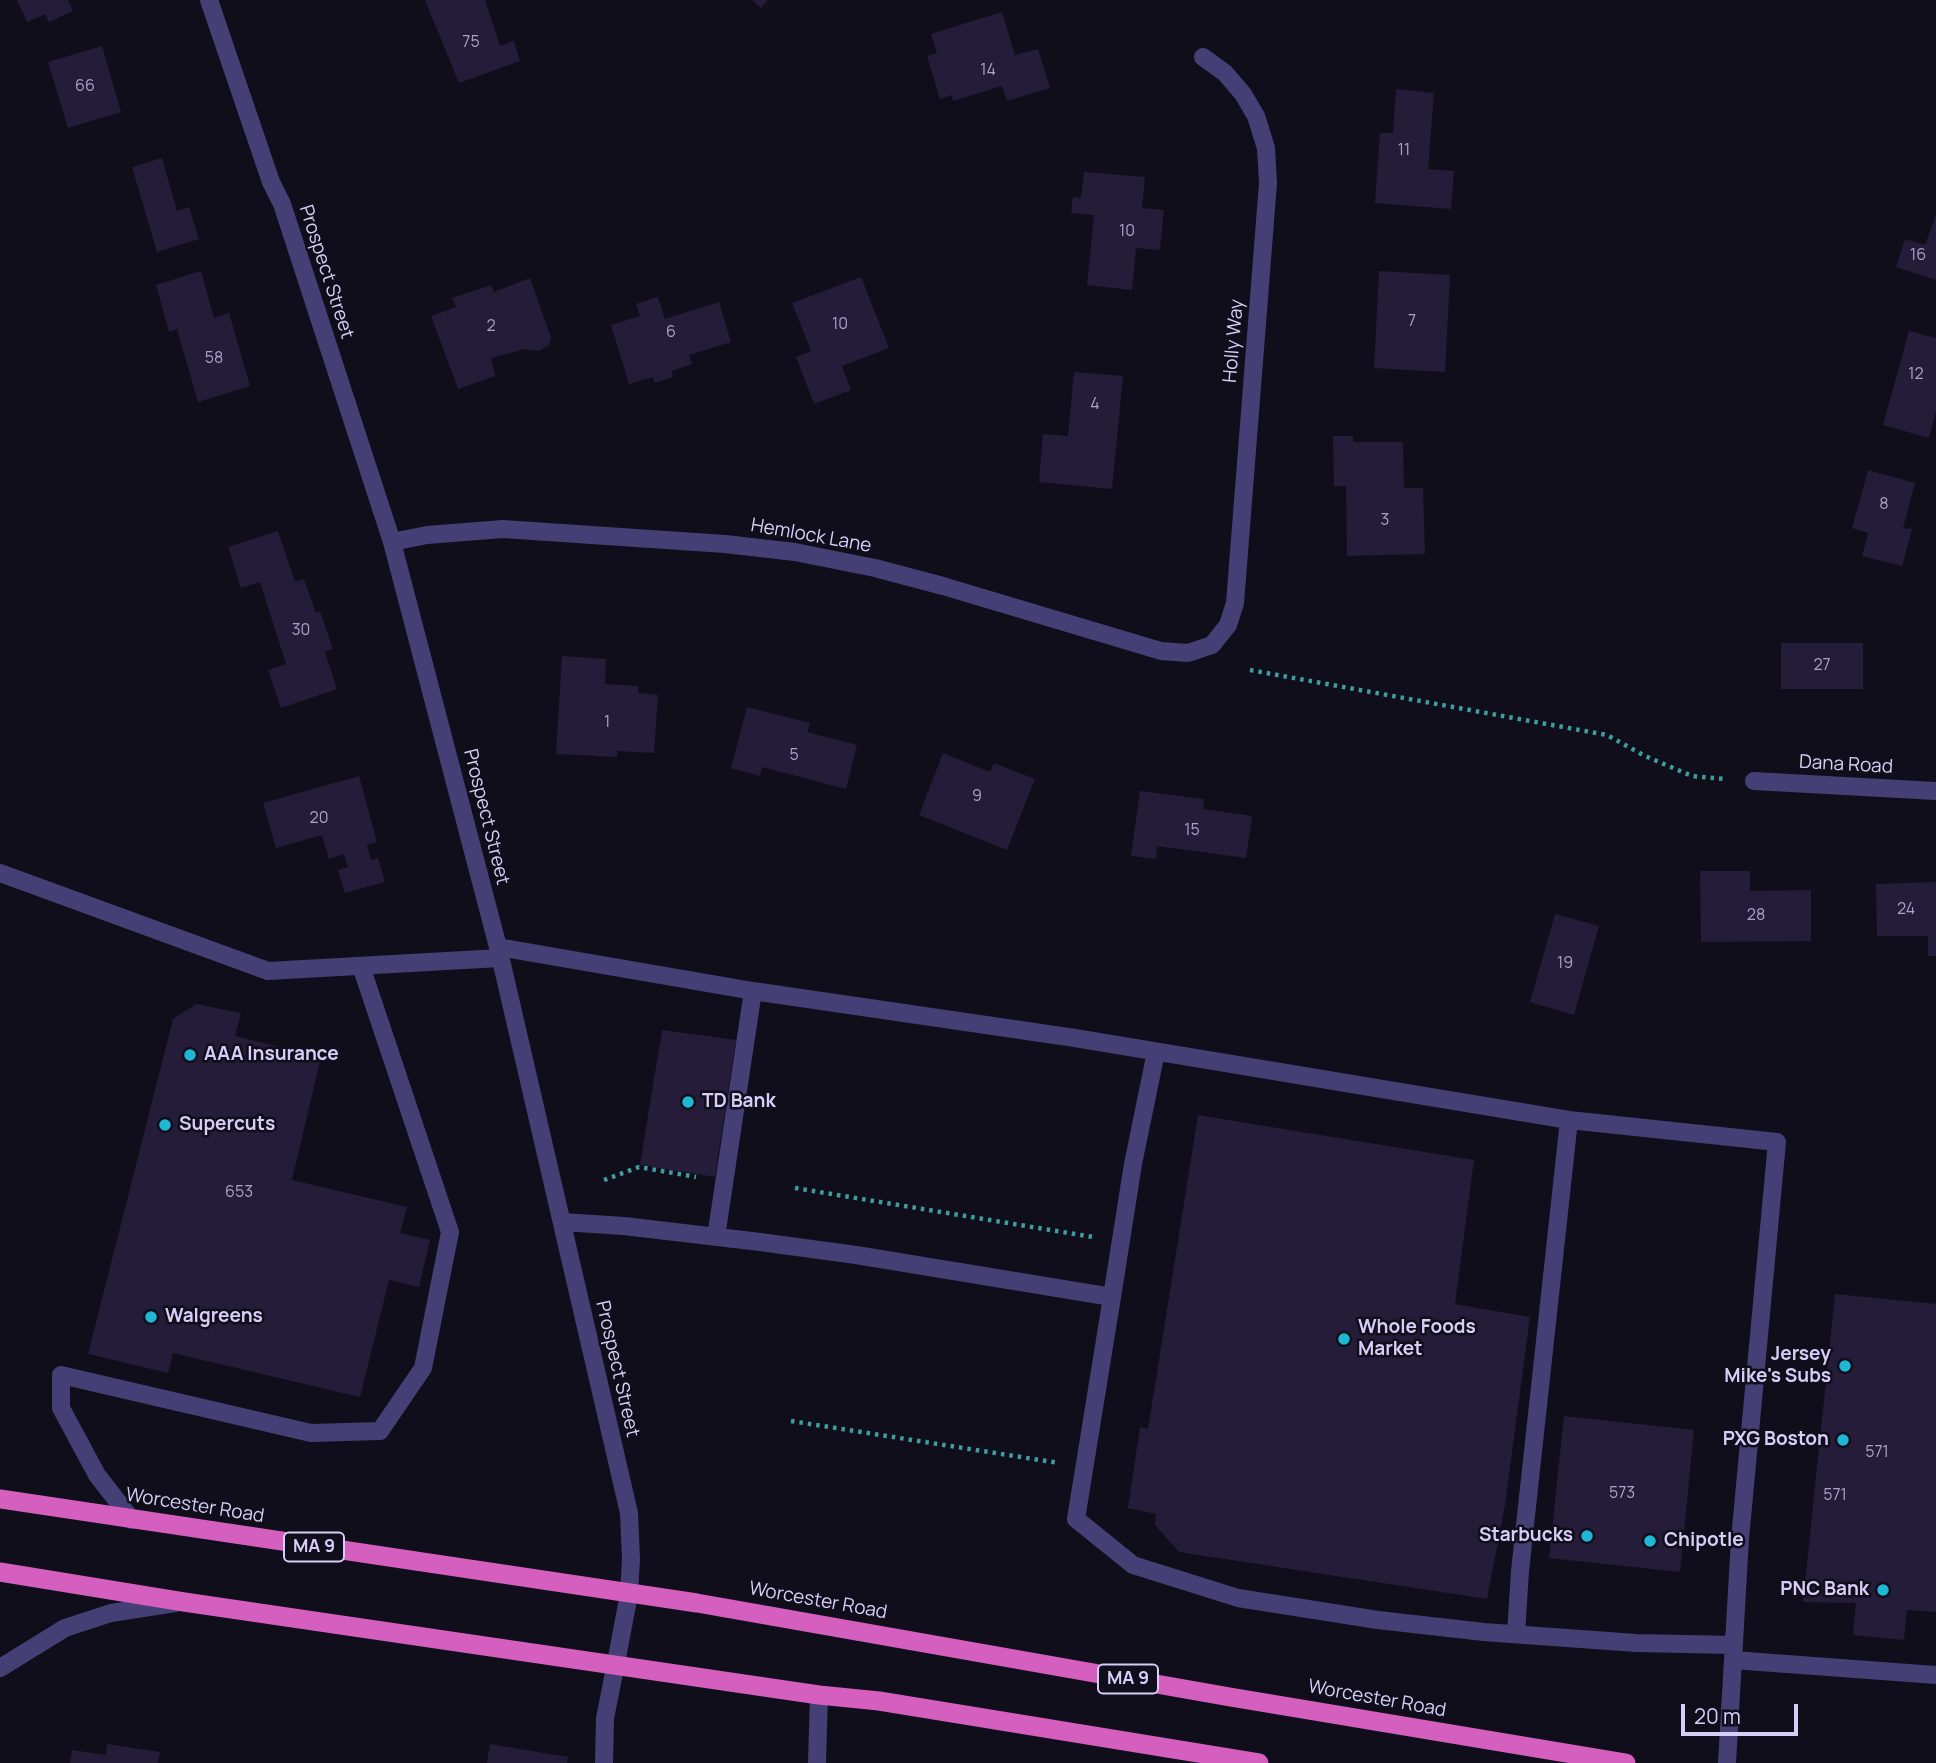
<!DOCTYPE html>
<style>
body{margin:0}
#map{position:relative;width:1936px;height:1763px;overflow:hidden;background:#110e1b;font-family:Manrope,sans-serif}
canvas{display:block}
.scale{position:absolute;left:1681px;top:1704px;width:117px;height:32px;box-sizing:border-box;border:4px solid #d6cef8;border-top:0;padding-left:9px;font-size:21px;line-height:24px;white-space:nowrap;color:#d6cef8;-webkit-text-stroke:5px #110e1b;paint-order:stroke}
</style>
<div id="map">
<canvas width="1936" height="1763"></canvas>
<div class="scale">20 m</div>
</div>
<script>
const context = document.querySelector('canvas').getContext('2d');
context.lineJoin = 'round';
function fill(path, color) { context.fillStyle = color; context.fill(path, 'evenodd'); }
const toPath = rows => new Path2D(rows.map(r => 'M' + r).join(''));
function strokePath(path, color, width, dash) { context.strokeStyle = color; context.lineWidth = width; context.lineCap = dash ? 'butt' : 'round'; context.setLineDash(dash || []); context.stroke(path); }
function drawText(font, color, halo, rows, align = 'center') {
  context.font = font + ' Manrope,sans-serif'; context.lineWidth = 5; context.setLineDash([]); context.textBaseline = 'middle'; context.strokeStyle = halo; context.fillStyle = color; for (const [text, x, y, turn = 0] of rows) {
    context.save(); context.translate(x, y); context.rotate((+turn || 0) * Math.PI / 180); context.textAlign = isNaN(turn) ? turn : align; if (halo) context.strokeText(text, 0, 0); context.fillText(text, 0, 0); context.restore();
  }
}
const building = toPath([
 [17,0,68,0,73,11,49,22,45,14,27,22],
 [425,0,485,0,500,46,514,41,520,61,459,83],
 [752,0,768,0,761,8],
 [1002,12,1015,55,1038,49,1050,88,1007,101,1002,86,953,101,952,95,940,99,927,56,937,53,931,34],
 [102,46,121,112,68,128,48,62],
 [1396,89,1434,93,1428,169,1454,171,1451,209,1375,203,1380,133,1393,133],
 [162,158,177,211,189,207,199,239,157,252,132,167],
 [1084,172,1145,177,1142,208,1164,210,1160,250,1136,248,1132,290,1087,285,1094,215,1071,213,1073,197,1081,198],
 [1936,215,1936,280,1896,267,1905,239,1925,245],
 [201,271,214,318,229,313,250,386,198,402,177,329,169,332,156,285],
 [1379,271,1450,275,1445,372,1374,368],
 [861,277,889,348,842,366,851,390,814,404,796,357,811,351,792,303],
 [530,278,551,338,549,345,539,351,525,349,491,358,495,376,458,389,431,316,456,307,452,298,491,285,494,292],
 [658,297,665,319,719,302,731,342,689,355,692,364,672,371,673,377,655,383,653,377,629,384,611,325,640,316,636,304],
 [1909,331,1936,338,1936,411,1929,438,1883,425],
 [1074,372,1123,376,1112,489,1039,482,1043,434,1068,436],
 [1333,436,1353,436,1353,442,1403,442,1404,488,1423,488,1425,554,1347,556,1346,486,1334,486],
 [1868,470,1915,483,1903,528,1912,529,1902,566,1862,556,1868,533,1852,528],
 [278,531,295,582,304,579,316,613,320,611,333,649,325,652,337,689,281,708,268,670,286,664,260,582,241,588,228,547],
 [1781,643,1863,643,1863,689,1781,689],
 [562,656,606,659,605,684,638,686,638,693,658,695,654,753,617,751,617,757,556,754],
 [747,707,810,723,807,732,857,745,846,789,762,767,760,776,731,768],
 [943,753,990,772,994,763,1035,779,1007,850,919,815],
 [359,776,377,842,367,845,371,860,378,858,385,882,345,893,338,870,348,867,344,854,329,859,322,835,276,848,263,803],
 [1140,791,1204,799,1203,809,1252,816,1246,858,1157,846,1156,859,1131,856],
 [1700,871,1750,871,1750,891,1811,890,1811,941,1701,942],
 [1936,882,1936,956,1928,956,1928,936,1877,936,1876,884],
 [1555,914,1599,926,1574,1015,1530,1002],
 [196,1004,241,1013,235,1036,321,1057,292,1180,407,1207,400,1233,430,1240,419,1287,389,1280,360,1397,173,1353,168,1373,88,1354,173,1019],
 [662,1030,736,1040,715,1177,640,1165],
 [1198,1115,1474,1160,1455,1304,1530,1317,1505,1505,1487,1599,1179,1552,1155,1525,1156,1514,1128,1508,1140,1427,1148,1429],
 [1835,1294,1936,1304,1936,1612,1907,1610,1904,1640,1853,1635,1856,1603,1803,1602],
 [1564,1416,1694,1430,1680,1572,1549,1558],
 [107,1744,160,1752,158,1763,70,1763,72,1750,106,1755],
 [490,1744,568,1757,567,1763,487,1763]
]);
const path = toPath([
 [1250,670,1607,735,1645,756,1692,776,1725,779],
 [604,1180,639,1167,696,1177],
 [795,1188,1093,1237],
 [791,1421,1059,1463]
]);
const service = toPath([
 [0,873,268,971,500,958],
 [498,947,753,991,1075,1038,1569,1120,1777,1142,1740,1539,1727,1763],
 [562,1222,624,1226,760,1242,856,1255,1112,1297,1076,1519,1133,1565,1238,1598,1378,1620,1484,1632,1636,1643,1734,1645],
 [716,1237,753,991],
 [1112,1297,1133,1164,1156,1052],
 [132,1520,97,1475,61,1408,61,1375,311,1433,380,1431,423,1368,450,1232,361,966],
 [1516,1634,1520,1571,1569,1120],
 [1733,1660,1936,1675],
 [604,1763,605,1718,616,1663],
 [817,1763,819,1695]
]);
const minor = toPath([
 [392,542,427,535,503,529,725,544,795,552,875,568,943,586,1161,651,1188,653,1212,645,1228,625,1235,603,1268,183,1266,148,1256,116,1243,94,1225,73,1203,57],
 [1754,781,1936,791]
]);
const tertiary = toPath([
 [209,0,271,182,282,204,392,542,498,947,629,1513,631,1559,629,1594,616,1663],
 [0,1668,65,1628,111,1613,175,1603]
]);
const trunk = toPath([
 [0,1499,697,1603,1230,1697,1626,1763],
 [0,1572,184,1602,819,1695,879,1701,1259,1763]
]);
const markers = [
 [190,1055,7,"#1eb7d4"],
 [688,1102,7,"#1eb7d4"],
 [165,1125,7,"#1eb7d4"],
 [151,1317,7,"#1eb7d4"],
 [1344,1339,7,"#1eb7d4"],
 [1845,1366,7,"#1eb7d4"],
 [1843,1440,7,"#1eb7d4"],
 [1587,1536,7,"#1eb7d4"],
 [1650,1541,7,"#1eb7d4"],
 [1883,1590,7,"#1eb7d4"]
];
const numberNames = [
 ["75",471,43],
 ["14",988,71],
 ["66",85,87],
 ["11",1404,151],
 ["10",1127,232],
 ["16",1918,256],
 ["7",1412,322],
 ["10",840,325],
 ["2",491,327],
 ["6",671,333],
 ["58",214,359],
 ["12",1916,375],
 ["4",1095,405],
 ["8",1884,505],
 ["3",1385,521],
 ["30",301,631],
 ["27",1822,666],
 ["1",607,723],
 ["5",794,756],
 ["9",977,797],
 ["20",319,819],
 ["15",1192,831],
 ["24",1906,910],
 ["28",1756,916],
 ["19",1565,964],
 ["653",239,1193],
 ["571",1877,1453],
 ["573",1622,1494],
 ["571",1835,1496]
];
const shields = [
 [314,1547,60],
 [1128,1679,60]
];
const shieldNames = [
 ["MA 9",314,1547],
 ["MA 9",1128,1679]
];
const streetNames = [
 ["Prospect Street",326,272,72],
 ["Holly Way",1234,341,-85],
 ["Hemlock Lane",811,536,10],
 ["Dana Road",1846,765,3],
 ["Prospect Street",486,817,76],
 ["Prospect Street",617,1369,77],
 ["Worcester Road",195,1506,9],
 ["Worcester Road",818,1601,10],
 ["Worcester Road",1377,1699,10]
];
const poiNames = [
 ["AAA Insurance",204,1055],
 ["TD Bank",702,1102],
 ["Supercuts",179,1125],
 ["Walgreens",165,1317],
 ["Whole Foods",1358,1328],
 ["Market",1358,1350],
 ["Jersey",1831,1355,"right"],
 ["Mike's Subs",1831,1377,"right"],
 ["PXG Boston",1829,1440,"right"],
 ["Starbucks",1573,1536,"right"],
 ["Chipotle",1664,1541],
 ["PNC Bank",1869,1590,"right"]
];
fill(building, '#241c39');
strokePath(path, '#3d9e9e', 4.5, [3.5, 5]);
strokePath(service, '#443f74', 18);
strokePath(minor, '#443f74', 18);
strokePath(tertiary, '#443f74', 18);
strokePath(trunk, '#d45fbf', 19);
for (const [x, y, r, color] of markers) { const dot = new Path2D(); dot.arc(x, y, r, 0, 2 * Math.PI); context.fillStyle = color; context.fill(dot); strokePath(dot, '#110e1b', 2.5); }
drawText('16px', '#aaa2c8', null, numberNames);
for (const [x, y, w] of shields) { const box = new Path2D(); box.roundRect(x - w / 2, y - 14.5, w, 29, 5); context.fillStyle = '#110e1b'; context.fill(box); strokePath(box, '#d6cef8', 2); }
drawText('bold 18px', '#d6cef8', null, shieldNames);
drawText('19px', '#d6cef8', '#110e1b', streetNames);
drawText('bold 19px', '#d6cef8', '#110e1b', poiNames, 'left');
</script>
